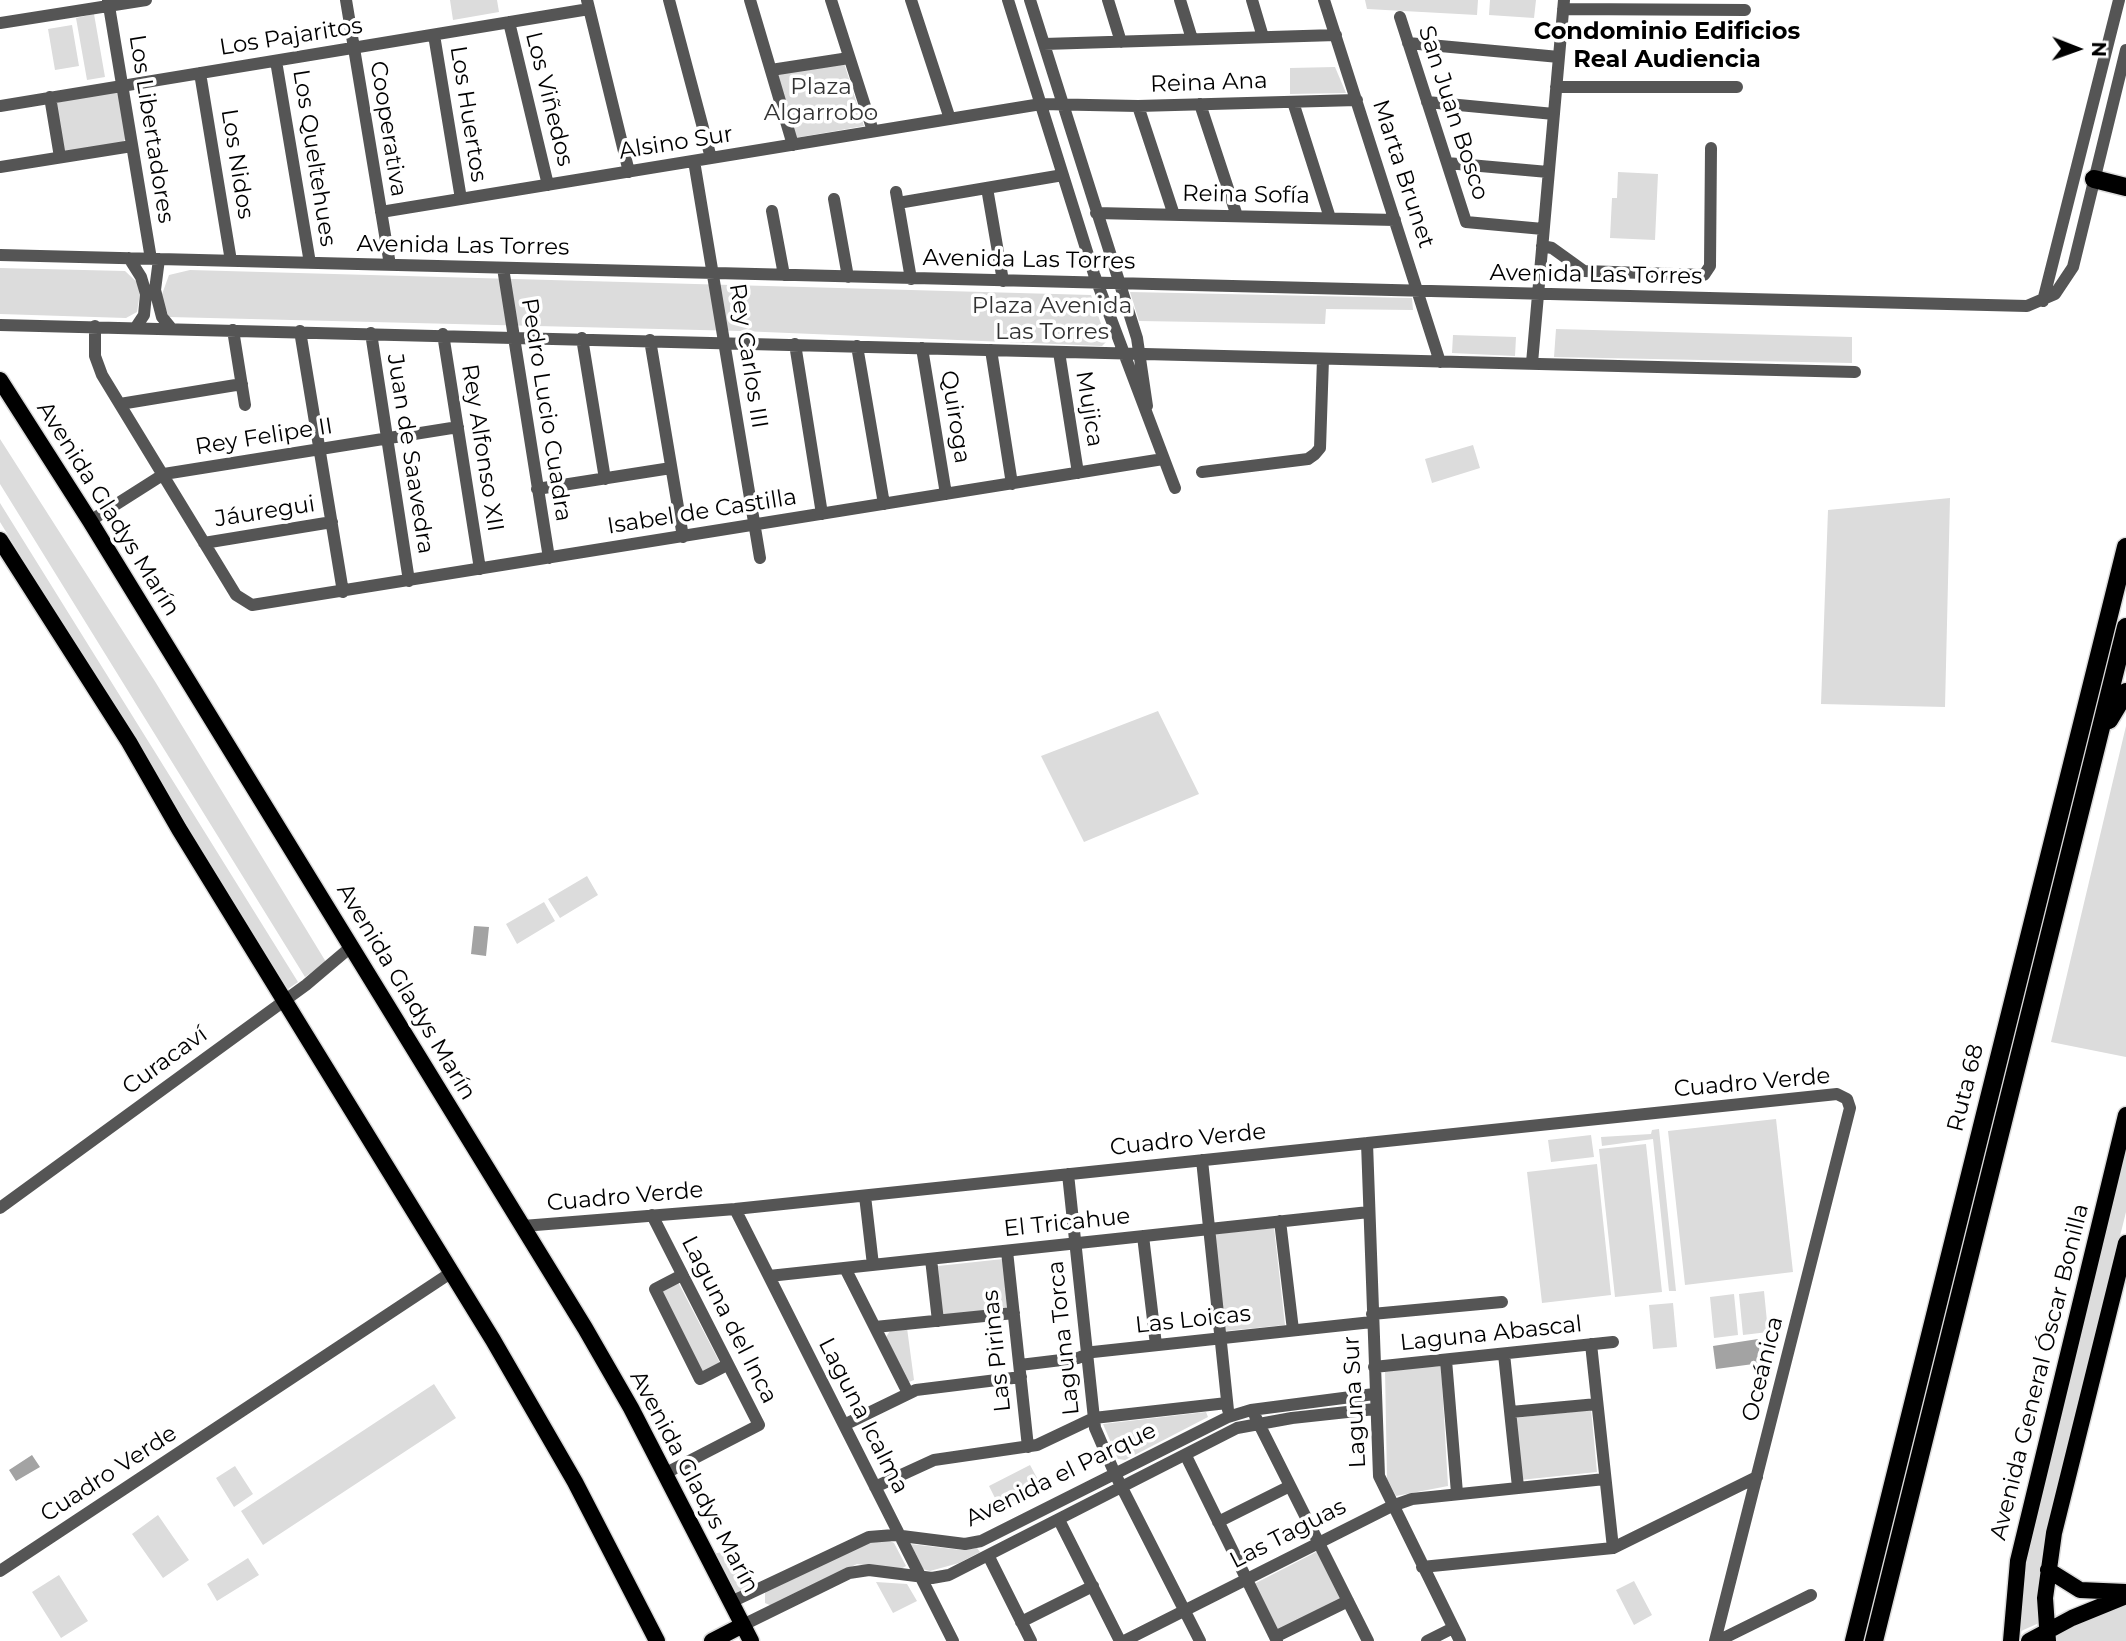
<!DOCTYPE html>
<meta charset="utf-8">
<style>
body{margin:0}
#map{position:relative;width:2126px;height:1641px;overflow:hidden;background:#fff;font-family:Montserrat,sans-serif}
canvas{display:block}
.north{position:absolute;left:2042px;top:14px;width:70px;height:70px;-webkit-text-stroke:5px #fff;paint-order:stroke;rotate:91deg;font-size:19px;font-weight:700;line-height:28px;text-align:center;color:#000}
.north::after{content:'';display:block;margin:auto;width:24px;height:32px;background:#000;clip-path:polygon(50% 0,100% 100%,50% 72%,0 100%)}
</style>
<div id="map">
<canvas width="2126" height="1641"></canvas>
<div class="north">N</div>
</div>
<script>
const context = document.querySelector('canvas').getContext('2d');
context.lineJoin = 'round';
function fill(path, color) { context.fillStyle = color; context.fill(path, 'evenodd'); }
const toPath = rows => new Path2D(rows.map(r => 'M' + r).join(''));
function strokePath(path, color, width, dash) { context.strokeStyle = color; context.lineWidth = width; context.lineCap = dash ? 'butt' : 'round'; context.setLineDash(dash || []); context.stroke(path); }
function drawText(font, color, halo, rows, align = 'center') {
  context.font = font + ' Montserrat,sans-serif'; context.lineWidth = 7; context.setLineDash([]); context.textBaseline = 'middle'; context.strokeStyle = halo; context.fillStyle = color; for (const [text, x, y, turn = 0] of rows) {
    context.save(); context.translate(x, y); context.rotate((+turn || 0) * Math.PI / 180); context.textAlign = isNaN(turn) ? turn : align; if (halo) context.strokeText(text, 0, 0); context.fillText(text, 0, 0); context.restore();
  }
}
const green = toPath([
 [450,0,497,0,499,12,453,20],
 [1365,0,1478,0,1477,15,1367,9],
 [1490,0,1536,0,1534,18,1489,15],
 [94,14,105,77,87,80,76,18],
 [72,25,79,66,55,70,48,29],
 [844,63,864,126,795,138,777,73],
 [1335,67,1346,93,1290,94,1290,68],
 [114,91,119,94,126,138,123,142,65,152,55,103],
 [1618,172,1658,174,1655,240,1610,238,1612,198,1617,198],
 [0,268,125,271,141,286,137,312,126,318,0,314],
 [190,270,1091,295,1107,341,1102,346,741,331,169,317,161,297,169,275],
 [1130,292,1412,298,1413,310,1326,309,1325,324,1139,321],
 [1556,329,1852,337,1852,363,1554,357],
 [1453,335,1516,337,1515,356,1452,353],
 [0,439,156,683,326,962,305,977,0,484],
 [1473,445,1480,468,1432,483,1425,459],
 [1950,498,1945,707,1821,704,1828,510],
 [0,503,298,982,288,989,0,522],
 [1158,711,1199,794,1084,842,1041,756],
 [2126,726,2126,1057,2051,1042],
 [587,876,598,895,560,918,548,899],
 [544,902,555,921,517,944,506,924],
 [1776,1119,1793,1272,1685,1285,1668,1131],
 [1659,1129,1676,1291,1669,1291,1653,1139,1602,1146,1601,1137,1651,1134,1652,1130],
 [2126,1134,2126,1212,2083,1385,2039,1623,2021,1631,2018,1628,2020,1581],
 [1591,1135,1594,1157,1551,1162,1548,1140],
 [1646,1144,1662,1292,1615,1297,1599,1149],
 [1597,1164,1611,1295,1542,1303,1527,1172],
 [1274,1228,1285,1325,1225,1331,1214,1234],
 [1003,1259,1008,1308,942,1315,938,1266],
 [678,1282,720,1363,702,1372,661,1291],
 [1764,1291,1768,1332,1743,1335,1739,1294],
 [1734,1294,1738,1335,1714,1338,1710,1297],
 [1673,1303,1677,1347,1653,1349,1649,1305],
 [907,1328,914,1380,909,1382,886,1337,890,1331],
 [1441,1366,1448,1486,1396,1496,1387,1479,1385,1370],
 [434,1384,456,1418,263,1545,241,1511],
 [1591,1410,1597,1472,1520,1480,1514,1418],
 [1206,1412,1208,1417,1125,1460,1118,1459,1103,1424],
 [1030,1465,1042,1487,1000,1508,989,1486],
 [235,1466,253,1494,234,1507,216,1478],
 [158,1515,189,1560,163,1578,132,1534],
 [888,1540,894,1543,906,1566,899,1570,857,1564,772,1606,765,1603,765,1591,871,1541],
 [910,1544,961,1550,977,1548,980,1552,959,1563,930,1571,922,1569],
 [1320,1550,1344,1598,1278,1632,1254,1584],
 [722,1552,742,1567,746,1576,749,1586,734,1594,713,1554],
 [248,1558,259,1575,217,1601,207,1584],
 [59,1575,88,1621,61,1638,32,1592],
 [1634,1581,1652,1615,1634,1625,1616,1590],
 [876,1582,907,1584,917,1601,893,1613],
 [2126,1604,2126,1641,2057,1641,2057,1630]
]);
const water = toPath([
 [474,926,489,927,486,956,471,954],
 [1758,1339,1761,1363,1716,1369,1713,1346],
 [32,1455,40,1467,16,1481,9,1470]
]);
const minor = toPath([
 [108,0,151,259],
 [346,0,390,265],
 [587,0,629,172],
 [669,0,711,158],
 [750,0,793,145],
 [831,0,873,131],
 [911,0,950,119],
 [1008,0,1094,274,1175,488],
 [1030,0,1137,338,1147,406],
 [1108,0,1121,42],
 [1180,0,1192,39],
 [1252,0,1263,37],
 [1324,0,1440,362],
 [1563,9,1745,10],
 [1400,17,1466,222,1543,229],
 [509,22,548,185],
 [0,23,146,0],
 [434,35,461,199],
 [1408,43,1559,57],
 [1044,44,1336,35],
 [276,61,310,263],
 [771,70,849,58],
 [200,73,231,261],
 [1556,87,1737,87],
 [50,97,60,157],
 [1293,102,1330,218],
 [1427,102,1554,114],
 [1200,104,1237,216],
 [0,106,589,9],
 [1138,106,1174,215],
 [694,161,760,558],
 [1447,163,1548,172],
 [0,167,132,146],
 [987,188,1003,281],
 [896,192,911,279],
 [834,199,848,277],
 [898,203,1063,175],
 [772,211,784,275],
 [381,212,1041,104,1138,106,1357,100],
 [1096,213,1395,220],
 [1542,246,1552,248,1584,271,1704,275,1710,266,1711,148],
 [0,255,2027,306,2055,294,2073,267,2126,50],
 [129,258,141,277,146,294,144,315,136,327],
 [159,259,155,290,162,317,171,328],
 [503,268,549,558],
 [2043,301,2119,0],
 [0,325,1855,372],
 [95,326,95,356,102,375,236,595,252,605,1163,459],
 [233,330,245,405],
 [300,331,343,592],
 [371,333,409,581],
 [443,334,480,569],
 [582,338,605,479],
 [650,340,683,537],
 [795,344,822,514],
 [857,346,884,504],
 [922,348,946,494],
 [991,350,1012,484],
 [1059,352,1078,473],
 [1532,363,1564,0],
 [120,404,242,384],
 [1202,472,1308,459,1315,454,1320,448,1323,359],
 [537,489,671,468],
 [90,521,164,474,458,427],
 [204,543,332,522],
 [1367,1143,1379,1476,1460,1641],
 [1202,1160,1228,1410],
 [1068,1174,1095,1428,1115,1474,1200,1641],
 [865,1196,873,1265],
 [0,1208,306,985,352,946],
 [735,1209,953,1641],
 [652,1215,759,1425,666,1473],
 [1280,1221,1293,1330],
 [523,1226,735,1209,1837,1094,1847,1099,1850,1108,1715,1641],
 [1143,1236,1156,1345],
 [1007,1251,1028,1447],
 [931,1259,938,1321],
 [845,1268,908,1393],
 [682,1275,655,1289,700,1379,727,1365],
 [769,1276,1369,1212],
 [1372,1314,1502,1302],
 [875,1327,1014,1313],
 [1591,1344,1613,1548],
 [1504,1354,1518,1487],
 [1446,1360,1457,1493],
 [1020,1365,1078,1358,1093,1352,1372,1322],
 [1374,1367,1613,1342],
 [1511,1412,1597,1404],
 [1255,1416,1368,1641],
 [844,1425,916,1390,1021,1377],
 [1186,1456,1277,1641],
 [875,1487,934,1460,1037,1445,1094,1418,1227,1403],
 [1059,1520,1120,1641],
 [1218,1522,1290,1486],
 [988,1555,1031,1641],
 [1422,1567,1613,1548,1757,1477],
 [0,1571,452,1272],
 [731,1602,869,1537,894,1535,965,1544,981,1541,1228,1417,1251,1410,1374,1394],
 [1021,1622,1093,1586],
 [743,1625,849,1573,869,1570,932,1578,949,1575,1237,1428,1292,1418,1375,1409],
 [1275,1637,1348,1601],
 [1124,1641,1392,1506,1412,1499,1605,1479],
 [1427,1641,1453,1628],
 [1718,1641,1811,1595]
]);
const major = toPath([
 [0,380,90,521,585,1328,631,1408,751,1641],
 [0,540,129,742,179,829,493,1340,575,1482,657,1641],
 [2048,1570,2080,1590,2126,1592],
 [712,1641,743,1625],
 [2011,1641,2018,1561,2126,1115],
 [2029,1641,2072,1618,2126,1596],
 [2048,1641,2045,1598,2054,1533,2126,1243]
]);
const highway = toPath([
 [2094,179,2126,187],
 [2109,720,2126,692],
 [1854,1641,2126,547],
 [1874,1641,2126,627]
]);
const streetNames = [
 ["Los Pajaritos",291,37,-9],
 ["Reina Ana",1209,83,-2],
 ["Los Viñedos",549,99,76],
 ["San Juan Bosco",1453,113,72],
 ["Los Huertos",468,114,81],
 ["Los Libertadores",151,129,81],
 ["Cooperativa",388,129,81],
 ["Alsino Sur",676,143,-9],
 ["Los Queltehues",314,158,81],
 ["Los Nidos",237,164,81],
 ["Marta Brunet",1403,174,72],
 ["Reina Sofía",1246,195,1],
 ["Avenida Las Torres",463,246,1],
 ["Avenida Las Torres",1029,260,1],
 ["Avenida Las Torres",1596,275,1],
 ["Rey Carlos III",748,356,81],
 ["Mujica",1089,409,81],
 ["Pedro Lucio Cuadra",546,410,81],
 ["Quiroga",955,417,81],
 ["Rey Felipe II",264,437,-9],
 ["Rey Alfonso XII",482,448,81],
 ["Juan de Saavedra",410,454,81],
 ["Avenida Gladys Marín",108,509,58],
 ["Jáuregui",265,512,-9],
 ["Isabel de Castilla",702,512,-9],
 ["Avenida Gladys Marín",406,992,59],
 ["Curacaví",165,1061,-36],
 ["Cuadro Verde",1752,1083,-5],
 ["Ruta 68",1966,1088,-76],
 ["Cuadro Verde",1188,1140,-6],
 ["Cuadro Verde",625,1197,-5],
 ["El Tricahue",1067,1223,-6],
 ["Laguna del Inca",729,1320,63],
 ["Las Loicas",1193,1320,-6],
 ["Laguna Abascal",1491,1334,-6],
 ["Laguna Torca",1064,1338,-96],
 ["Las Pirinas",997,1351,-96],
 ["Oceánica",1763,1369,-76],
 ["Avenida General Óscar Bonilla",2040,1372,-76],
 ["Laguna Sur",1355,1402,-93],
 ["Laguna Icalma",863,1416,63],
 ["Cuadro Verde",109,1474,-33],
 ["Avenida el Parque",1061,1475,-26],
 ["Avenida Gladys Marín",694,1482,62],
 ["Las Taguas",1288,1534,-27]
];
const parkNames = [
 ["Plaza",821,87],
 ["Algarrobo",821,113],
 ["Plaza Avenida",1052,306],
 ["Las Torres",1052,332]
];
const neighbourhoodNames = [
 ["Condominio Edificios",1667,32],
 ["Real Audiencia",1667,60]
];
fill(green, '#dcdcdc');
fill(water, '#a3a3a3');
strokePath(major, '#dbdbdb', 19);
strokePath(highway, '#dbdbdb', 21);
strokePath(minor, '#555', 12);
strokePath(major, '#000', 16);
strokePath(highway, '#000', 18);
drawText('23px', '#000', '#fff', streetNames);
drawText('23px', '#333', '#fff', parkNames);
drawText('bold 24px', '#000', '#fff', neighbourhoodNames);
</script>
